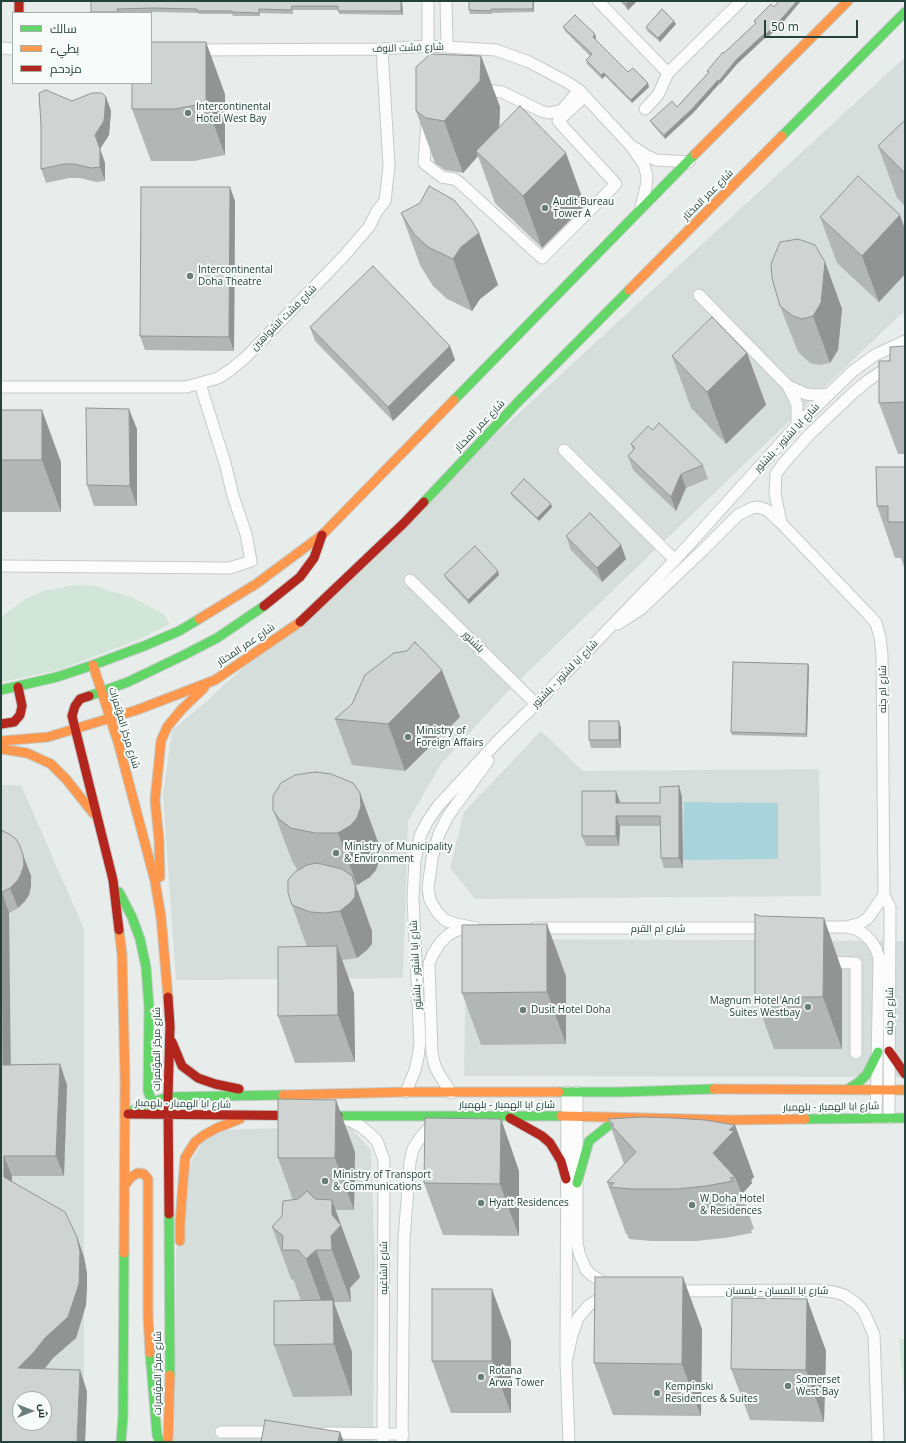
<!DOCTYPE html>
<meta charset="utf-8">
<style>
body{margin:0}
#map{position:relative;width:906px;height:1443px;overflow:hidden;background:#e8edeb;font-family:"Open Sans",Cairo,sans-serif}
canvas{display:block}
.frame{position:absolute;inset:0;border:2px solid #24423a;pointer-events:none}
.legend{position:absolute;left:12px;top:12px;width:140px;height:72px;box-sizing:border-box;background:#f7fbf9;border:1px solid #a3b1ad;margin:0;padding:5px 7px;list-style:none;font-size:12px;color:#24423a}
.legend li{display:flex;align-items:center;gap:8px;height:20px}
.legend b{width:20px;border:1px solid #a3b1ad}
.north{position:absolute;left:12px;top:1391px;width:40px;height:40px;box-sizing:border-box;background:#f7fbf9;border:1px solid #a3b1ad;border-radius:50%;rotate:90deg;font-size:11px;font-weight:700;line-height:16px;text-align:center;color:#24423a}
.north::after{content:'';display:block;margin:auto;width:14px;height:18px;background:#697e78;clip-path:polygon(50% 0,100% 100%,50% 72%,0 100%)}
.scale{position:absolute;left:764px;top:20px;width:94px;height:18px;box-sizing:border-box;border:2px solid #24423a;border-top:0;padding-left:5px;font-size:12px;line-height:14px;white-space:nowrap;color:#24423a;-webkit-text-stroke:3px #f7fbf9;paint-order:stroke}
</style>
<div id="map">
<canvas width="906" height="1443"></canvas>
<div class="frame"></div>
<ul class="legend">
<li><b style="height:5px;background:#63d668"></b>سالك</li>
<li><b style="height:5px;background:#ff974d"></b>بطيء</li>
<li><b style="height:5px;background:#b3261e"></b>مزدحم</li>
</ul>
<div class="north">ش</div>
<div class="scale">50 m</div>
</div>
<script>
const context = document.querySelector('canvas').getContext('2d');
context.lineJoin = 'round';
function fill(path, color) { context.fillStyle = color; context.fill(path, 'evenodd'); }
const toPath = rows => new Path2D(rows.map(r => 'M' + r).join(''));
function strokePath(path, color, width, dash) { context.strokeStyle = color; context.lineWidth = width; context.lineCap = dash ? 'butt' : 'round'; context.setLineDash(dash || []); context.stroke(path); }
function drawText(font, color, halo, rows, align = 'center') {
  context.font = font + ' "Open Sans",Cairo,sans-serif'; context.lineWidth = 4; context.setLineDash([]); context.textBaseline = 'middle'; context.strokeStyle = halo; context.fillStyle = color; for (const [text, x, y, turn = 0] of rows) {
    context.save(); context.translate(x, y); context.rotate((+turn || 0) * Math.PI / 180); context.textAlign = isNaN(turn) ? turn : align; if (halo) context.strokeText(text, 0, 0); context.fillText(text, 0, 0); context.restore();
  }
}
const built = toPath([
 [905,57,905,313,901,314,507,692,441,764,408,821,403,978,176,980,163,795,172,730,208,700],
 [541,731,583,771,819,769,821,896,475,899,450,868,464,812],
 [1,785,21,785,84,929,84,1442,1,1442],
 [20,1399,44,1399,44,1423,20,1423],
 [466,939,905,941,905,1077,464,1076],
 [350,1127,371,1150,375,1262,373,1442,174,1442,176,1253,189,1166,208,1132,241,1129]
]);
const green = toPath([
 [75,585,95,586,131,597,164,614,170,624,135,641,59,670,1,682,1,617,24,600,43,591],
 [899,1339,905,1339,905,1404]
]);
const water = toPath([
 [684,802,778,803,778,859,683,860]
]);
const street = toPath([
 [428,1,428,46],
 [446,1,447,47],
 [598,1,668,73,741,1],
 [1,48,13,49],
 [194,50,382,49,428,46,447,47,496,50,529,62,567,82,579,90,631,146,644,165,647,176,646,187,641,207],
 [480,89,502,92,541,111,549,113,562,110,579,90],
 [645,109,658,95,668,73],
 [427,122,424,163,442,177,454,179,460,183,542,258,616,184,558,121,585,96],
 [635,148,647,156,656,160,689,162],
 [699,295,788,386,797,404,797,425],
 [788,386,806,394,815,395,829,394],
 [1,387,186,387,218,378,229,371,246,357,343,257,369,227,377,211,385,201,389,166,382,49],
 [564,450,675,560],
 [781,523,775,493,776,474,783,464,810,434,854,392,870,379,887,368,905,359],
 [1,566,230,568,251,561,246,534,233,496,225,463,200,384],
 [410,580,536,704],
 [618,624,641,609,703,550,738,515,752,508,758,507,767,510,781,523,867,613,876,623,880,637,882,655,884,895,890,907,889,1118],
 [813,927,846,927,861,923,868,918,884,895],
 [846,927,856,929,864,934,871,941,876,949,879,958,876,1118],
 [476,928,456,924,445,920,437,912,430,900,428,888,432,858,439,834,448,816,488,761],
 [535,928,770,928],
 [825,962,856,963,856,1053],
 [406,1092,415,1070,418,1057,420,1043,413,898,415,861,420,836,427,822,438,806,498,741,536,704,675,560,797,425,853,371,875,355,905,341],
 [567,1092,566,1362,569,1442],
 [577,1092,577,1242,579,1253,586,1270,593,1276,608,1285],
 [451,1093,439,1074,435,1066,432,1054,429,964,433,954,440,943,448,935,455,931,467,928],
 [344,1118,359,1125,369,1133,377,1141,384,1160,383,1442],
 [674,1291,818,1290,834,1292,844,1295,857,1304,864,1312,874,1335,878,1442],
 [566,1362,572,1335,578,1318,589,1305,607,1295],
 [221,1432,277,1432],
 [326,1433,403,1434],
 [402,1442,404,1239,410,1162,413,1149,420,1138,435,1121]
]);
const fast = toPath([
 [782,136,905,12],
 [454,400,695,154],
 [424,502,517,403,629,290],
 [1,690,57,677,93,665,144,646,179,631,199,619],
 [89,696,128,682,184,655,217,638,264,606],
 [119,892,132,917,140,939,146,967,149,1007,148,1091,152,1102,158,1108],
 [848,1089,859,1082,867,1074,878,1052],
 [559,1092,620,1092,714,1089],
 [125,1114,152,1102,168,1097,283,1095],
 [338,1116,561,1116],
 [805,1119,905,1118],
 [577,1183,589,1141,608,1126,625,1118],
 [169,1214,170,1375],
 [150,1353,157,1435,160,1442],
 [121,1442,123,1416,124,1253]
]);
const slow = toPath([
 [695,154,848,1],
 [629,290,782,136],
 [199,619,256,584,322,535,454,400],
 [93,665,118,742,155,881,161,917,168,997],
 [1,741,48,737,137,710,215,680,300,622],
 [1,749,27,753,51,764,66,779,93,813],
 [160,877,159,840,155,800,161,741,167,727,182,709,204,688],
 [119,930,122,954,125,1079,124,1253],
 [714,1089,905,1090],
 [283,1095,406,1092,559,1092],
 [561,1116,731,1120,805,1119],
 [125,1185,131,1177,138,1173,144,1174,148,1179,148,1315,150,1353],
 [180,1241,180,1223,185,1158,195,1142,204,1135,217,1128,240,1119],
 [168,1442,170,1375]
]);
const jam = toPath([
 [19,1,19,13],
 [264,606,300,577,314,558,322,535],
 [300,622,404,523,424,502],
 [89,696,80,699,75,706,72,716,113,880,119,930],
 [1,724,14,722,20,715,22,706,18,687],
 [168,997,170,1026,168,1097,169,1214],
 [172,1042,182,1066,198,1078,215,1084,239,1089],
 [889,1051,905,1074],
 [128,1114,338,1116],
 [510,1118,542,1136,550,1143,561,1161,566,1179]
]);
const wall = toPath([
 [58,1,81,1,81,2],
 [91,1,402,1,403,15,339,14,338,10,293,10,293,14,260,13,260,16,233,16,232,14,199,14,198,13,155,12,119,12,119,13,91,13],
 [534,1,534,12,492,13,492,14,470,14,469,10],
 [620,1,637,1,628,10],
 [785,20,768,37,767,36,737,64,720,84,719,84,693,113,665,139,652,124,650,121,677,107,708,73,707,71,724,53,755,24,754,21],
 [676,24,660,42,647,31,646,27],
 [563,27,595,34,596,38,595,39,628,72,649,87,632,103,605,76,602,79,587,64,586,60,590,56,565,31],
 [481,56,500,107,499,127,585,205,542,248,495,203,478,156,463,173,445,170,435,163,416,111],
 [225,94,225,155,194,161,151,161,132,109],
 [106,97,111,111,109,135,100,149,105,163,105,181,96,182,80,178,69,178,46,183,41,169,72,101],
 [905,120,905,206,897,198,878,146],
 [235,201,234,351,145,350,140,336],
 [401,213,479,233,498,285,480,299,472,311,447,299,433,286,420,265],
 [820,217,905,229,905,274,879,302,837,263],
 [825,262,842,309,838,350,830,363,819,365,810,363,798,352,780,306],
 [310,327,450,346,455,360,393,421,315,341],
 [905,346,905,454,898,454,879,403,890,361],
 [747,353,766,405,726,444,691,408,672,356],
 [1,410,61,462,61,512,1,512],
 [137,429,137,506,94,506,87,485],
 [653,430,703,465,708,479,686,488,676,511,633,470,628,456,633,450,631,444],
 [905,467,905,570,901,558,895,558,877,506],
 [511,493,552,507,539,521,512,496],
 [566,536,621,545,626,559,602,582,571,550],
 [498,571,499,575,469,604,446,579,444,575],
 [809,667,807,737,732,735,731,732],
 [460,717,405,771,352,765,335,719],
 [621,728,621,748,591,748,589,740],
 [679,786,682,797,683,868,664,868,661,858,660,826,620,826,619,846,586,846,582,836,616,791,620,803,660,803],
 [360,793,379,845,380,858,376,870,370,877,357,885,356,885,369,923,372,931,372,944,367,950,357,958,342,960,354,993,355,1062,295,1063,278,1016,307,947,292,905,298,871,292,861,273,810],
 [1,822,2,826,2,831,20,846,31,876,31,886,29,895,25,901,18,908,9,913,10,1065,60,1064,67,1085,64,1176,12,1176,12,1182,77,1237,84,1257,87,1273,86,1305,76,1338,53,1358,44,1369,87,1391,85,1442,1,1442],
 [760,916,842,970,842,1049,774,1049,755,997],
 [566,976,566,1044,481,1045,462,993],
 [501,1119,519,1171,519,1236,443,1235,424,1183],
 [608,1119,735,1125,754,1177,751,1180,752,1183,742,1194,754,1229,751,1230,752,1233,725,1238,696,1241,651,1241,629,1239,627,1234,626,1234,607,1182,624,1164],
 [355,1152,354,1210,335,1210,360,1277,350,1288,351,1302,335,1302,334,1303,352,1352,352,1396,293,1397,274,1345,301,1301,294,1281,291,1279,272,1227,282,1216,293,1200,278,1158],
 [807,1299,826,1351,824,1422,750,1420,731,1369],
 [702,1329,701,1416,613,1415,594,1363],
 [511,1341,511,1413,451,1413,432,1361]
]);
const shadedWall = toPath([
 [401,1,402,1,403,15,401,11],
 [533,1,534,1,534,12,533,9],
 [629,1,637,1,628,10,626,4],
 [797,1,801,1,785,20,768,37,766,34],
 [674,21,676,24,660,42,658,38],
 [765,33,767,36,737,64,720,84,719,81,736,60],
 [595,34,596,38,594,40,593,37],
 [206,42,225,94,225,155,206,103],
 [481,56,500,107,499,133,476,151,478,156,463,173,444,121],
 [604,73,605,76,602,79,601,75],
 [718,80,719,84,693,113,665,139,664,135],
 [648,83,649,87,632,103,631,100],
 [106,97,111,111,109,135,100,149,105,163,105,181,100,167,95,135],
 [566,153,585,205,542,248,523,196],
 [230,187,235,201,234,351,229,337],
 [900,215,905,229,905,274,879,302,862,256],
 [479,233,498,285,480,299,472,311,453,259,461,247],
 [825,262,842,309,838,350,830,363,813,316],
 [450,346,455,360,393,421,388,407],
 [747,353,766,405,726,444,707,392],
 [129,409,137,429,137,506,130,486],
 [42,410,61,462,61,512,42,460],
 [681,474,686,488,676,511,671,497],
 [551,504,552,507,539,521,537,518],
 [621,545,626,559,602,582,597,568],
 [498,571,499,575,469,604,468,600],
 [808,664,809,667,807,737,806,734],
 [442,670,460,717,405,771,388,724],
 [619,721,621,728,621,748,619,740],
 [679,786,682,797,683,868,679,858],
 [616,791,620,802,620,813,616,803],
 [360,793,379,845,380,858,376,870,370,877,357,885,338,833],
 [616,816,620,826,619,846,616,836],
 [1,822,2,826,2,848,1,846],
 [23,855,31,876,31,886,29,895,25,901,18,908,10,888],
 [352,876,369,923,372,931,372,944,367,950,357,958,340,911],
 [2,892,9,913,11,1085,3,1065],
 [824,918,842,970,842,1049,823,997],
 [547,924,566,976,566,1044,547,992],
 [337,946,354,993,355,1062,338,1015],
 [60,1064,67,1085,64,1176,56,1156],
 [336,1100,355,1152,354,1210,335,1158],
 [501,1119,519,1171,519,1236,500,1184],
 [735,1125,754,1177,751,1180,752,1183,742,1194,735,1177,713,1153,729,1130],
 [4,1156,12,1176,12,1198,4,1177],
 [332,1200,360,1277,350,1288,351,1302,332,1250,331,1236],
 [77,1237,84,1257,87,1273,87,1287,86,1305,76,1338,53,1358,42,1372,18,1368,45,1338],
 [316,1250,335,1302,334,1303,352,1352,352,1396,334,1344,325,1311,306,1259],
 [683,1277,702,1329,701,1416,682,1364],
 [492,1289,511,1341,511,1413,492,1361],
 [807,1299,826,1351,824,1422,806,1370],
 [80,1370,87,1391,85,1442,77,1442],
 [340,1432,344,1442,338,1442]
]);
const building = toPath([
 [91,1,401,1,401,11,338,11,338,6,292,6,291,10,259,9,259,13,232,12,232,11,197,11,197,9,153,8,117,9,118,12,91,12,91,1],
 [469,1,533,1,533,9,491,9,491,11,469,10,469,1],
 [623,1,629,1,626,4,623,1],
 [779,1,797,1,783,17,766,34,765,33,736,60,719,81,718,80,692,109,664,135,650,121,672,101,677,107,709,72,707,71,723,52,724,53,756,23,754,21,771,4,774,7,779,1],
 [662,9,674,21,658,38,646,27,662,9],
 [575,15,595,34,593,37,628,72,633,68,648,83,631,100,604,73,601,75,586,60,592,54,563,27,575,15],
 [151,42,206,42,206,103,175,109,132,109,132,83,151,83,151,42],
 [430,54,481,56,480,81,444,121,426,118,416,111,416,67,430,54],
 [46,90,72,101,92,93,102,93,106,97,104,121,95,135,100,149,100,167,91,168,74,164,64,164,41,169,41,125,39,93,46,90],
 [520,106,566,153,523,196,476,151,520,106],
 [905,120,905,173,878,146,905,120],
 [858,176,900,215,862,256,820,217,858,176],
 [429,186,454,200,471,220,479,233,461,247,453,259,428,247,414,234,401,213,420,203,429,186],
 [141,187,230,187,229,337,140,336,141,187],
 [798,239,815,245,825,262,821,303,813,316,802,319,793,316,780,306,772,278,771,264,780,242,798,239],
 [373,266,450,346,388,407,310,327,373,266],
 [712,317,747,353,707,392,672,356,712,317],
 [905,346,905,402,879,403,879,361,890,361,890,347,905,346],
 [86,408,129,409,130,486,87,485,86,408],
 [1,410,42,410,42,460,1,460,1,410],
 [659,423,703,465,681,474,671,497,628,456,635,448,631,444,648,426,653,430,659,423],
 [876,467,905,467,905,522,888,522,888,506,877,506,876,467],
 [524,479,551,504,537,518,511,493,524,479],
 [590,513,621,545,597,568,566,536,590,513],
 [475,546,498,571,468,600,444,575,475,546],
 [415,642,442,670,388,724,335,719,352,704,365,675,394,653,407,651,415,642],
 [733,662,808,664,806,734,731,732,733,662],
 [589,721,619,721,619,740,589,740,589,721],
 [315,772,331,774,353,783,360,793,361,806,357,818,351,825,338,833,315,833,291,828,279,819,273,810,273,796,281,783,295,775,315,772],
 [679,786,679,858,661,858,660,816,616,816,616,836,582,836,582,791,616,791,616,803,660,803,660,787,679,786],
 [1,830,9,834,16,839,20,846,23,855,24,865,21,874,18,880,10,888,2,892,3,1065,60,1064,56,1156,4,1156,4,1177,65,1212,77,1237,80,1252,79,1284,68,1317,45,1338,34,1352,18,1368,80,1370,77,1442,1,1442,1,830],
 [20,1399,44,1399,44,1423,20,1423,20,1399],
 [317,863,342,869,352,876,355,885,355,897,350,903,340,911,325,913,310,912,292,905,288,893,288,880,295,872,307,865,317,863],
 [755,914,760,916,824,918,823,997,755,997,755,914],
 [547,924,547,992,462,993,462,925,547,924],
 [337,946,338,1015,278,1016,278,947,337,946],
 [278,1099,336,1100,335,1158,278,1158,278,1099],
 [642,1117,673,1118,705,1120,735,1125,729,1130,734,1131,713,1153,735,1177,730,1178,733,1181,706,1186,677,1189,632,1189,610,1187,614,1183,607,1182,636,1152,611,1125,614,1125,608,1119,642,1117],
 [425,1118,501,1119,500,1184,424,1183,425,1118],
 [307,1191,315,1199,332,1200,332,1215,341,1225,331,1236,332,1250,316,1250,306,1259,298,1250,282,1250,283,1236,272,1227,282,1216,283,1201,298,1199,307,1191],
 [595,1277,683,1277,682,1364,594,1363,595,1277],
 [432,1289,492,1289,492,1361,432,1361,432,1289],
 [732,1298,807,1299,806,1370,731,1369,732,1298],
 [333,1300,334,1344,274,1345,274,1301,333,1300],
 [265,1420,340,1432,338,1442,261,1442,265,1420]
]);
const markers = [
 [188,113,4,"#697e78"],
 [545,208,4,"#697e78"],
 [190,276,4,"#697e78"],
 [408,737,4,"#697e78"],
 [336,853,4,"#697e78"],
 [808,1007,4,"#697e78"],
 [523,1010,4,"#697e78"],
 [325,1181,4,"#697e78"],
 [481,1203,4,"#697e78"],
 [692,1205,4,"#697e78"],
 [481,1377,4,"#697e78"],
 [788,1386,4,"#697e78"],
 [657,1393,4,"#697e78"]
];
const streetNames = [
 ["شارع فشت النوف",408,48,-2],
 ["شارع عمر المختار",708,195,-45],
 ["شارع فشت الشواهين",284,318,-45],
 ["شارع عمر المختار",480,426,-46],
 ["شارع ابا لشتور - بلشتور",787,438,-47],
 ["بلشتور",473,642,45],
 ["شارع عمر المختار",246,645,-34],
 ["شارع ابا لشتور - بلشتور",565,674,-46],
 ["شارع ام جنه",883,689,-90],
 ["شارع مركز المؤتمرات",124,728,73],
 ["شارع ام القرم",658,929],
 ["شارع ابا لشتور - بلشتور",416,965,-93],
 ["شارع ام جنه",890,1011,-89],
 ["شارع مركز المؤتمرات",157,1049,-90],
 ["شارع ابا الهمبار - بلهمبار",183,1104,1],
 ["شارع ابا الهمبار - بلهمبار",507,1105],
 ["شارع ابا الهمبار - بلهمبار",831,1107,-1],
 ["شارع الشاغيه",384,1268,-90],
 ["شارع ابا المسان - بلمسان",777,1291],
 ["شارع مركز المؤتمرات",158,1373,-90]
];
const poiNames = [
 ["Intercontinental",196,107],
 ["Hotel West Bay",196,119],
 ["Audit Bureau",553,202],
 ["Tower A",553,214],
 ["Intercontinental",198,270],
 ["Doha Theatre",198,282],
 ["Ministry of",416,731],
 ["Foreign Affairs",416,743],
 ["Ministry of Municipality",344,847],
 ["& Environment",344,859],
 ["Magnum Hotel And",800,1001,"right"],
 ["Suites Westbay",800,1013,"right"],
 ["Dusit Hotel Doha",531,1010],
 ["Ministry of Transport",333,1175],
 ["& Communications",333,1187],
 ["W Doha Hotel",700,1199],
 ["& Residences",700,1211],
 ["Hyatt Residences",489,1203],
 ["Rotana",489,1371],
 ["Arwa Tower",489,1383],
 ["Somerset",796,1380],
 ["West Bay",796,1392],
 ["Kempinski",665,1387],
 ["Residences & Suites",665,1399]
];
fill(built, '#d6dedb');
fill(green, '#d1e6d8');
fill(water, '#a9d4db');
strokePath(street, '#c5cac8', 13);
strokePath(fast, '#c3cbc8', 11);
strokePath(slow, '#c3cbc8', 11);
strokePath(jam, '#c3cbc8', 11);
strokePath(street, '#fcfcfc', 11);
strokePath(fast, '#63d668', 9);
strokePath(slow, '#ff974d', 9);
strokePath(jam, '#b3261e', 9);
fill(wall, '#b2b6b5');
fill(shadedWall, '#919493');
fill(building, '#cfd4d2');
strokePath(building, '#919493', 1);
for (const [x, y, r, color] of markers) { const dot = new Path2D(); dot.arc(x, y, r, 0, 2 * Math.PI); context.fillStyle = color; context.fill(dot); strokePath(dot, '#f7fbf9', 1.5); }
drawText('10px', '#24423a', '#f7fbf9', streetNames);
drawText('10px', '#24423a', '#f7fbf9', poiNames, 'left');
</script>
